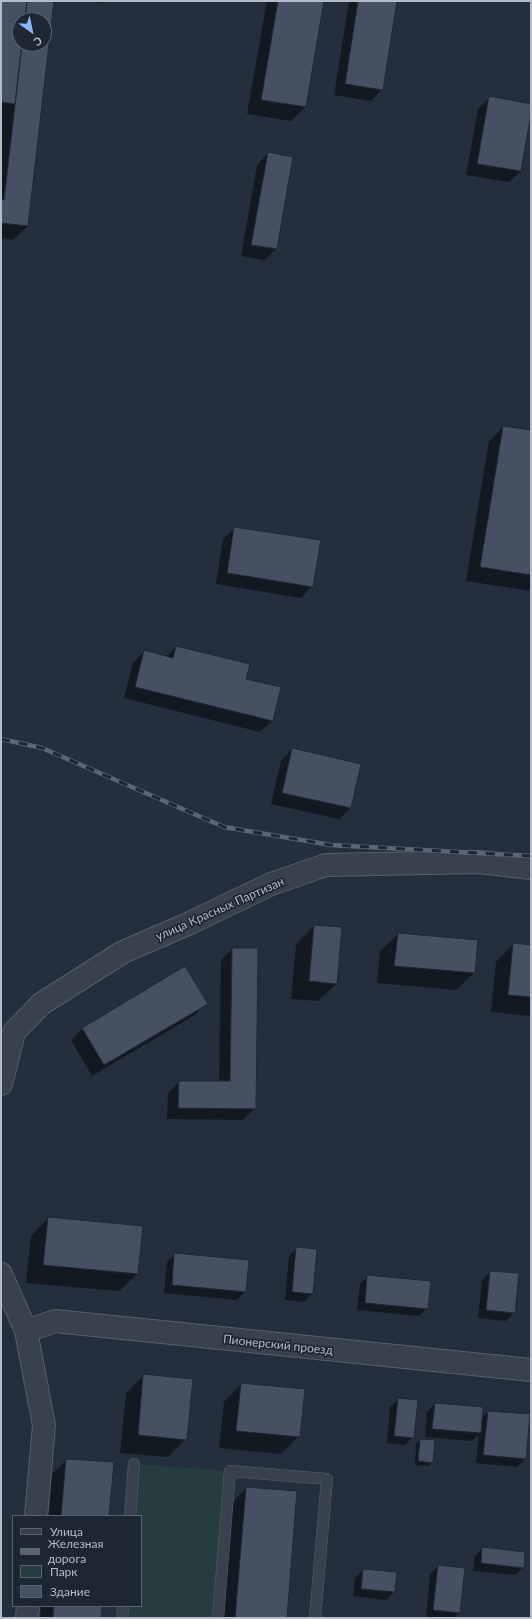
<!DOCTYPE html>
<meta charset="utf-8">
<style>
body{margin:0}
#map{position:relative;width:532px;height:1619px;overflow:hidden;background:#242f3e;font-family:Lato,sans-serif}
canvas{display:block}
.frame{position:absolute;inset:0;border:2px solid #b4bcc9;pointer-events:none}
.legend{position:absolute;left:12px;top:1515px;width:130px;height:92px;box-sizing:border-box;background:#1d2633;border:1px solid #59626f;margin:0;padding:5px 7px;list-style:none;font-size:12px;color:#b4bcc9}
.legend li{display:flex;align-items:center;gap:8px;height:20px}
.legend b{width:20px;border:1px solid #59626f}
.north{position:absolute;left:12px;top:12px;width:40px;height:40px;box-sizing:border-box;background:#1d2633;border:1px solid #59626f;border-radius:50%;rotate:147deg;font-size:11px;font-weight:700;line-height:16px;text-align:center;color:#b4bcc9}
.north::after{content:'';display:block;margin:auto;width:14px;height:18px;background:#8ab4f8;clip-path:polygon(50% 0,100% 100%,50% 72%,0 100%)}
</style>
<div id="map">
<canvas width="532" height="1619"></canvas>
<div class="frame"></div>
<ul class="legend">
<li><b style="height:5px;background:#38414e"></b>Улица</li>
<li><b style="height:5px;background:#5a6575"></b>Железная дорога</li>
<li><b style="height:11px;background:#263c3f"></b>Парк</li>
<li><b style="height:11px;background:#455162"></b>Здание</li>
</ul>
<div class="north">С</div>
</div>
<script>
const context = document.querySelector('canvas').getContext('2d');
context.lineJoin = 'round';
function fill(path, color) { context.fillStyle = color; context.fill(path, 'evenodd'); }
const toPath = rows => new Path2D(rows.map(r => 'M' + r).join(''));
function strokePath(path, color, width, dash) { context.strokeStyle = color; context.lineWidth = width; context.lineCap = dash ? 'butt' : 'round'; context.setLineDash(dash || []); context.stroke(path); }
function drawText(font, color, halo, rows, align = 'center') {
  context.font = font + ' Lato,sans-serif'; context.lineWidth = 3.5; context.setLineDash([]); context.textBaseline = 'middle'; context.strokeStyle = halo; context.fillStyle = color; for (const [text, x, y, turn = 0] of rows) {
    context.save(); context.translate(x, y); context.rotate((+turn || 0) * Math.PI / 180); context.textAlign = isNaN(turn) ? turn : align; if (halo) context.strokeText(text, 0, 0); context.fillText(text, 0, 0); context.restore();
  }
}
const green = toPath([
 [134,1464,230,1471,218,1618,122,1618,123,1606,141,1606,141,1516,130,1516]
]);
const shadow = toPath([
 [1,1,53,1,28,226,13,240,1,238],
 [20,20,44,20,44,44,20,44],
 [82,1,106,1,104,3],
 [267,1,323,1,305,107,291,121,247,114],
 [349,1,396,1,382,89,371,101,334,95],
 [489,98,531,105,521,171,509,182,466,175,478,109],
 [268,153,276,249,265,260,241,256,257,165],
 [503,427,531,431,531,591,466,581,489,441],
 [235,528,312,586,301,598,216,584,223,539],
 [176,647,245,679,272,721,260,732,124,698,133,663,144,651,166,657],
 [292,749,351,808,339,819,271,804,281,761],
 [314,926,336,984,318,1001,291,999,296,944],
 [398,934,474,973,456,990,377,983,380,951],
 [513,944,531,946,531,1016,491,1012,496,962],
 [232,949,257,949,255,1108,243,1120,167,1119,168,1093,179,1082,219,1082,221,960],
 [185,968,206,1003,195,1015,92,1076,71,1040,82,1029],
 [48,1218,137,1274,119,1291,26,1283,31,1236],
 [297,1248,316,1250,312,1294,304,1302,285,1300,289,1256],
 [175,1254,245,1292,237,1300,164,1293,167,1262],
 [490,1272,514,1313,506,1321,478,1318,482,1280],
 [368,1276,427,1308,419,1316,357,1310,360,1284],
 [144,1375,186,1439,168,1457,120,1453,126,1393],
 [241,1384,299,1436,281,1454,219,1448,224,1402],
 [398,1400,413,1437,405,1445,387,1443,390,1407],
 [435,1404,481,1418,488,1412,525,1459,517,1467,476,1463,479,1434,472,1441,425,1437,427,1412],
 [420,1440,432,1462,428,1466,415,1465,416,1444],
 [66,1460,108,1516,49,1516,52,1474],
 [246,1488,286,1618,223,1618,232,1503],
 [483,1548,523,1567,515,1575,473,1571,475,1556],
 [438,1566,459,1612,454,1618,426,1618,430,1574],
 [363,1570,394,1592,386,1600,353,1596,355,1578],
 [531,1588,531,1603,530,1603],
 [41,1606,101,1606,100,1618,40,1618]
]);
const building = toPath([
 [1,1,27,1,25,20,20,20,20,44,22,44,15,104,1,102,1,1],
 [27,1,54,1,28,226,1,223,1,199,4,200,22,44,44,44,44,20,25,20,27,1],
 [278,1,324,1,306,107,261,100,278,1],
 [358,1,397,1,383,90,345,84,358,1],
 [489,96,531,104,531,114,521,171,477,164,489,96],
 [268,152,293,157,277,249,251,245,268,152],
 [503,426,531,430,531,575,480,567,503,426],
 [234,527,321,540,313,587,227,573,234,527],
 [176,646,250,664,246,679,281,687,273,721,135,687,144,650,173,658,176,646],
 [292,748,361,764,351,808,282,793,292,748],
 [314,925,342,927,337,984,309,981,314,925],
 [398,933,478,940,475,973,394,966,398,933],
 [513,943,531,945,531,997,508,995,513,943],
 [232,948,258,948,256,1109,178,1108,179,1081,230,1081,232,948],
 [185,966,208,1004,104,1065,82,1028,185,966],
 [48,1217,143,1226,138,1274,43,1265,48,1217],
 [296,1247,317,1249,313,1294,292,1292,296,1247],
 [174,1253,249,1260,246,1292,172,1285,174,1253],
 [490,1271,519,1273,515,1313,486,1310,490,1271],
 [367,1275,431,1281,428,1309,365,1303,367,1275],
 [143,1374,193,1379,187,1440,138,1435,143,1374],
 [241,1383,305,1389,300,1437,236,1431,241,1383],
 [398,1398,418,1400,414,1438,394,1436,398,1398],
 [435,1403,483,1407,481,1433,432,1429,435,1403],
 [488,1411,530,1414,526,1459,483,1455,488,1411],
 [420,1439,435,1440,433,1463,418,1461,420,1439],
 [66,1459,114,1462,109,1516,61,1516,66,1459],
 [246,1487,297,1491,287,1618,235,1618,246,1487],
 [482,1547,525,1552,524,1568,481,1563,482,1547],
 [438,1565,465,1568,460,1613,433,1610,438,1565],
 [363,1569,397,1572,395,1592,361,1589,363,1569],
 [54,1606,102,1606,101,1618,53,1618,54,1606]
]);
const service = toPath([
 [130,1516,134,1464],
 [122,1618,123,1606],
 [218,1618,230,1471,327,1479,315,1618]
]);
const minor = toPath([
 [1,1084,14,1032,41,1004,123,952,190,923,271,884,326,865,479,862,531,868],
 [1,1274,26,1331,44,1425,36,1516],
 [26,1331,55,1321,531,1370],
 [27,1618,28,1606]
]);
const rail = toPath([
 [1,739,42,748,224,827,331,845,531,856]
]);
const streetNames = [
 ["улица Красных Партизан",220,909,-24],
 ["Пионерский проезд",278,1345,6]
];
fill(green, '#263c3f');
fill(shadow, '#0007');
fill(building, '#455162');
strokePath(building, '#1f2835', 1);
strokePath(service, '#565f6c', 12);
strokePath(minor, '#565f6c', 24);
strokePath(service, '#38414e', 11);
strokePath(minor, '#38414e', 22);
strokePath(rail, '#5a6575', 4.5);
strokePath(rail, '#1d2633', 3, [9]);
drawText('12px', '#b4bcc9', '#1d2633', streetNames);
</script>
